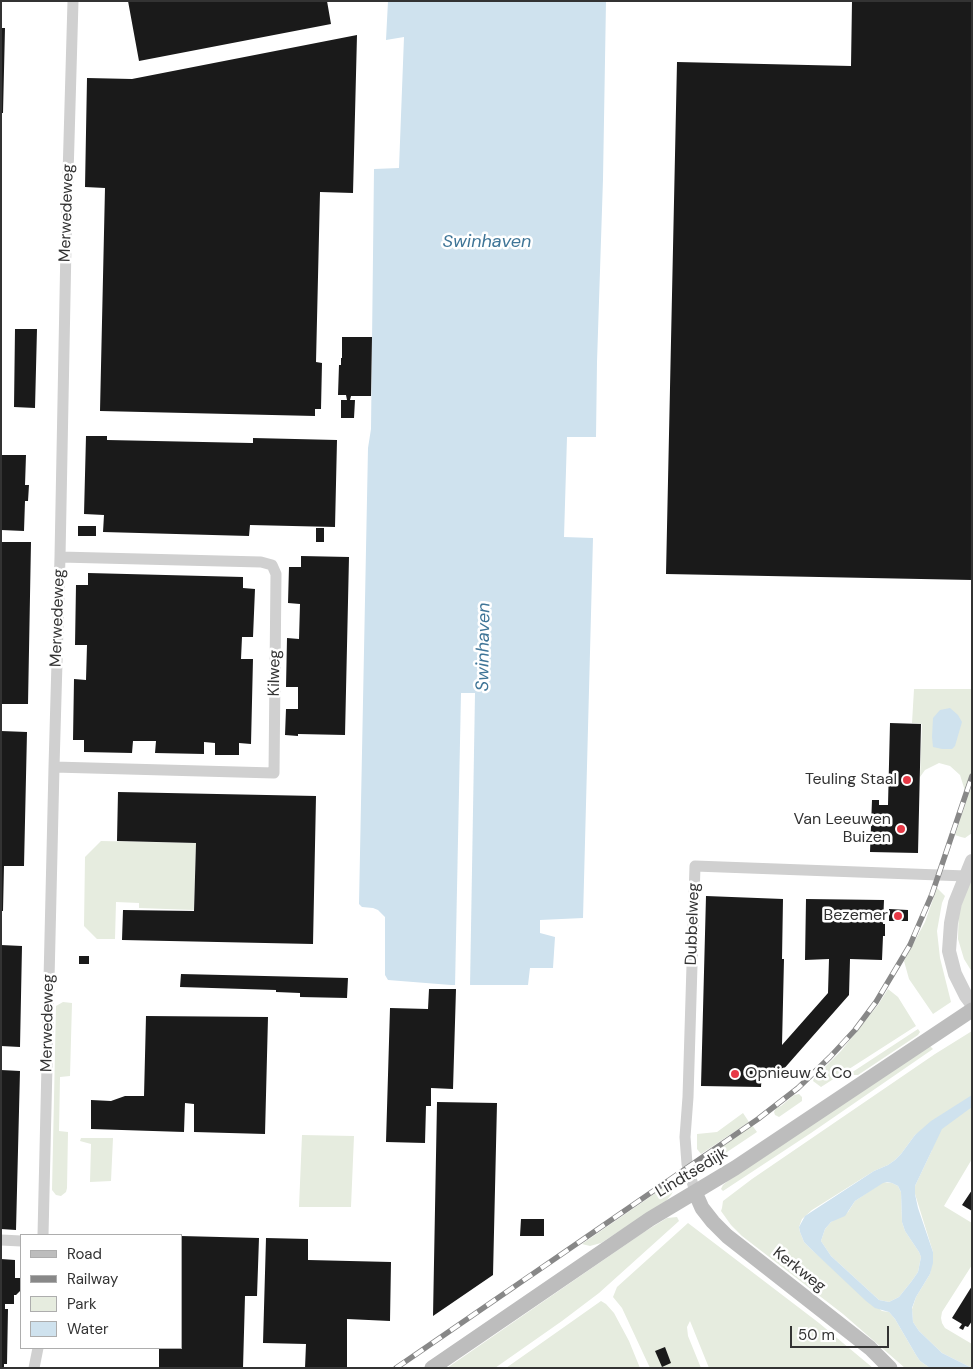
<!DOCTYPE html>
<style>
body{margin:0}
#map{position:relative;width:973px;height:1369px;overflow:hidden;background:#fff;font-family:"DM Sans",sans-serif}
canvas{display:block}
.frame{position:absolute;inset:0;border:2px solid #333;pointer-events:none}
.legend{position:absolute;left:20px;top:1234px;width:162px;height:115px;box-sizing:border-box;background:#fff;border:1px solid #adadad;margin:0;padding:6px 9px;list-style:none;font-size:15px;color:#333}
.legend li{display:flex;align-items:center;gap:10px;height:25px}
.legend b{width:25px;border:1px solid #adadad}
.scale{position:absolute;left:790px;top:1326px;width:99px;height:22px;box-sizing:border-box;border:2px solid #333;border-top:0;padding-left:6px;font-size:15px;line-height:18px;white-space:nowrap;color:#333;-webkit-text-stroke:4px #fff;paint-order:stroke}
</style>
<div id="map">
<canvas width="973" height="1369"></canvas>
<div class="frame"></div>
<ul class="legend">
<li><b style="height:6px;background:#bdbdbd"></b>Road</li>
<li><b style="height:6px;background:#888"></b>Railway</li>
<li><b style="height:14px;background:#e6ecdf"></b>Park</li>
<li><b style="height:14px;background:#cfe2ee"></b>Water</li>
</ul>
<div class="scale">50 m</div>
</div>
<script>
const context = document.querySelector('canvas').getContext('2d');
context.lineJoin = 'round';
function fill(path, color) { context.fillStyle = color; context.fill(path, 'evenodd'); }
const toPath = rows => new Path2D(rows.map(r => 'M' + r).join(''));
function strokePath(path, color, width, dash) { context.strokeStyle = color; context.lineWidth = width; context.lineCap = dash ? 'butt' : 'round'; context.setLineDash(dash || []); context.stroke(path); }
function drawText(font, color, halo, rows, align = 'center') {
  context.font = font + ' "DM Sans",sans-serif'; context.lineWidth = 5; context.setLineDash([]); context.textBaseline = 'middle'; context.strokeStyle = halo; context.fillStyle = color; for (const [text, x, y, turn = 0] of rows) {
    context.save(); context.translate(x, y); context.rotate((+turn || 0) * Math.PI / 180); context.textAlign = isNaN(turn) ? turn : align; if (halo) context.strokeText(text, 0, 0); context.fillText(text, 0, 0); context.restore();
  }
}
const green = toPath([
 [914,689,972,689,972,777,966,794,960,775,950,766,939,763,925,770,920,777,922,724,912,723],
 [972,784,972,833,965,838,961,837,955,835],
 [101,841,196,843,194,910,139,908,139,903,116,902,115,939,97,939,84,926,85,857],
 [972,871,972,972,964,959,958,939,959,902],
 [937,888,945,896,942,903,937,931,940,958,951,1002,933,1014,909,979,904,961,925,922],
 [888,989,898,997,916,1026,821,1087,813,1081,814,1078,841,1051,878,1005],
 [63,1002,72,1003,70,1076,60,1077,59,1131,68,1132,67,1188,66,1192,61,1196,56,1195,52,1190,56,1006],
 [918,1029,920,1032,918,1035,858,1075,853,1075,851,1073],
 [972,1031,972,1159,944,1206,972,1223,972,1265,942,1312,941,1318,942,1323,945,1328,972,1344,972,1368,942,1353,919,1331,913,1322,912,1309,916,1297,930,1274,933,1252,915,1194,915,1186,932,1150,921,1131,915,1135,901,1154,895,1160,888,1165,874,1171,812,1210,802,1219,799,1227,800,1232,804,1242,812,1250,882,1311,889,1312,895,1319,916,1355,920,1361,930,1368,905,1368,843,1314,742,1236,731,1225,721,1211,722,1208,723,1201,752,1179,935,1054],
 [930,1046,933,1049,811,1133,723,1191,721,1189,723,1185,730,1179],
 [799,1094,802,1097,802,1101,779,1117,775,1115,774,1112,776,1108,781,1106,794,1095],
 [743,1113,749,1122,701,1154,697,1149,697,1134,717,1132],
 [752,1125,757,1132,715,1160,707,1158],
 [302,1135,354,1136,351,1207,299,1207],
 [81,1138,113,1138,111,1181,90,1182,91,1144,80,1141],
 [676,1179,676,1185,674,1190,671,1195,666,1201,601,1243,590,1246,582,1244],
 [883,1182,892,1183,898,1186,901,1192,902,1222,905,1231,919,1252,921,1257,918,1272,911,1282,899,1297,889,1302,879,1300,831,1256,821,1241,825,1229,831,1222,848,1212,855,1201],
 [677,1217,679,1221,599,1293,562,1321,495,1368,447,1368,644,1232,667,1218],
 [688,1223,819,1323,873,1368,709,1368,690,1321,687,1327,688,1336,701,1368,650,1368,622,1308,613,1297,617,1287],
 [601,1301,606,1304,614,1313,629,1341,640,1368,506,1368]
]);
const water = toPath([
 [388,1,606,1,603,179,597,362,596,437,567,437,564,537,593,538,583,918,540,920,540,933,555,937,553,968,530,968,528,985,451,985,388,980,385,975,385,917,378,910,373,908,362,907,359,904,368,448,371,429,374,169,399,168,404,37,386,40],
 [950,708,958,715,962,722,955,746,952,749,942,749,933,747,932,737,933,718,940,710],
 [972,1095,972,1107,942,1129,915,1186,915,1194,918,1208,933,1252,933,1263,930,1274,916,1297,912,1308,913,1322,919,1331,942,1353,972,1368,930,1368,920,1361,916,1355,895,1319,889,1312,875,1308,866,1301,812,1250,804,1242,800,1232,799,1227,805,1216,874,1171,888,1165,895,1160,901,1154,915,1135,931,1121],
 [887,1182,892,1183,898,1186,901,1192,902,1222,905,1231,919,1252,921,1257,918,1272,911,1282,899,1297,889,1302,879,1300,831,1256,821,1241,825,1229,831,1222,845,1216,855,1201,883,1183]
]);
const pier = toPath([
 [461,693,475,693,470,987,455,987]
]);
const building = toPath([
 [128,1,327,1,331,24,139,61],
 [852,1,972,1,972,580,666,574,677,62,851,66],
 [1,28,5,28,3,113,1,113],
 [357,35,353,193,320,192,316,362,322,363,321,409,315,409,315,416,100,411,105,188,85,187,87,78,132,79],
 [15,329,37,329,35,408,14,407],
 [342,337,372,337,371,396,351,396,350,400,355,400,354,418,341,418,341,400,347,400,346,395,338,395,339,365,341,365,341,358,342,358],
 [86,436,107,436,107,440,251,443,253,443,253,438,337,440,335,527,250,525,249,536,103,532,104,515,84,514],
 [1,455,26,455,25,485,29,485,28,501,25,501,24,531,1,530],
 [78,526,96,526,96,536,78,536],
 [316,528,324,528,324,542,316,542],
 [1,542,31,542,28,704,1,704],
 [301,556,349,557,345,735,298,734,298,736,285,735,286,709,298,709,298,687,286,687,287,638,299,639,300,604,288,603,289,567,301,567],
 [88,573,243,577,243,588,255,589,253,637,242,637,241,659,253,659,251,744,239,743,239,755,215,755,215,743,204,742,204,754,155,753,156,741,133,741,132,753,84,752,84,740,73,740,74,679,86,680,87,645,75,645,76,585,88,585],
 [890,723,921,724,918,853,870,852,872,800,879,800,879,805,888,805],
 [1,731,27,732,24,866,4,866,3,911,1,911],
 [118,792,316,796,313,944,122,940,123,910,194,911,196,843,117,841],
 [706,896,783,899,782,959,784,959,782,1045,828,993,829,959,805,960,806,899,884,900,883,924,885,924,885,936,883,936,882,960,850,959,849,995,782,1071,762,1070,761,1087,701,1086],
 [889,909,908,910,908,921,889,921],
 [1,945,22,946,20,1047,1,1046],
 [79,956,89,956,89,964,79,964],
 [181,974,348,978,347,998,300,997,300,993,276,992,276,990,180,987],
 [429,989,456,989,453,1089,431,1088,431,1106,426,1106,425,1143,386,1142,390,1008,428,1009],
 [146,1016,268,1017,265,1134,194,1132,194,1104,185,1103,184,1132,91,1129,91,1100,111,1101,125,1096,144,1096],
 [1,1070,20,1071,16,1230,1,1229],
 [437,1102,497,1103,493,1275,433,1316],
 [972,1190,972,1211,962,1205],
 [521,1219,544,1219,544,1236,520,1236],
 [181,1236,259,1238,257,1296,245,1296,243,1368,159,1368,159,1348,181,1348],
 [266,1238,308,1239,308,1260,391,1262,390,1321,347,1319,347,1368,305,1368,306,1344,263,1343],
 [1,1259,15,1260,15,1278,21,1278,21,1290,16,1295,14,1295,14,1304,5,1304,5,1309,8,1309,7,1364,4,1364,4,1368,1,1368],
 [972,1286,972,1321,968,1327,965,1326,963,1330,959,1328,962,1324,952,1318],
 [665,1347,671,1363,662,1367,655,1351]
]);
const minor = toPath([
 [54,767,274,773,276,574,272,565,261,562,60,557],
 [695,1192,687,1164,685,1137,688,1097,695,866,966,876],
 [43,1235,54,767,60,557,66,245,73,1],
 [1,1240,21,1241],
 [34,1368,38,1348]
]);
const tertiary = toPath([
 [972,861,955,903,951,923,949,951,955,974,966,996,972,1004]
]);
const secondary = toPath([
 [695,1192,702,1208,713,1222,727,1236,870,1348,890,1368],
 [432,1368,650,1219,735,1168,972,1010]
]);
const rail = toPath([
 [396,1368,758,1119,798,1088,830,1057,855,1030,876,1002,910,945,932,894,972,776]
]);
const markers = [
 [907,780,5,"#e63946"],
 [901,829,5,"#e63946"],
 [898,916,5,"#e63946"],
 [735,1074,5,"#e63946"]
];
const streetNames = [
 ["Merwedeweg",67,213,-88],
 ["Merwedeweg",58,618,-88],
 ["Kilweg",275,673,-89],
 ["Dubbelweg",693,924,-88],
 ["Merwedeweg",48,1023,-89],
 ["Lindtsedijk",692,1173,-31],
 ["Kerkweg",799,1270,38]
];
const poiNames = [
 ["Teuling Staal",897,780],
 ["Van Leeuwen",891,820],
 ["Buizen",891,838],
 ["Bezemer",888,916],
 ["Opnieuw & Co",745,1074,"left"]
];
const waterNames = [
 ["Swinhaven",487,242],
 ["Swinhaven",484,647,-89]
];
fill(green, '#e6ecdf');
fill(water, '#cfe2ee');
fill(pier, '#fff');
fill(building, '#1a1a1a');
strokePath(minor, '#d0d0d0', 11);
strokePath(tertiary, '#d0d0d0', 14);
strokePath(secondary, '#bdbdbd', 15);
strokePath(rail, '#888', 5.5);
strokePath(rail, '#fff', 4, [11]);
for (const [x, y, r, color] of markers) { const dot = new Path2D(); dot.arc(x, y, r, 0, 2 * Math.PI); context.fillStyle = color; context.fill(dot); strokePath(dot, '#fff', 2); }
drawText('16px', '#333', '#fff', streetNames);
drawText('16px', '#333', '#fff', poiNames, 'right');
drawText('italic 18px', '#3f7597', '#fff', waterNames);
</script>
